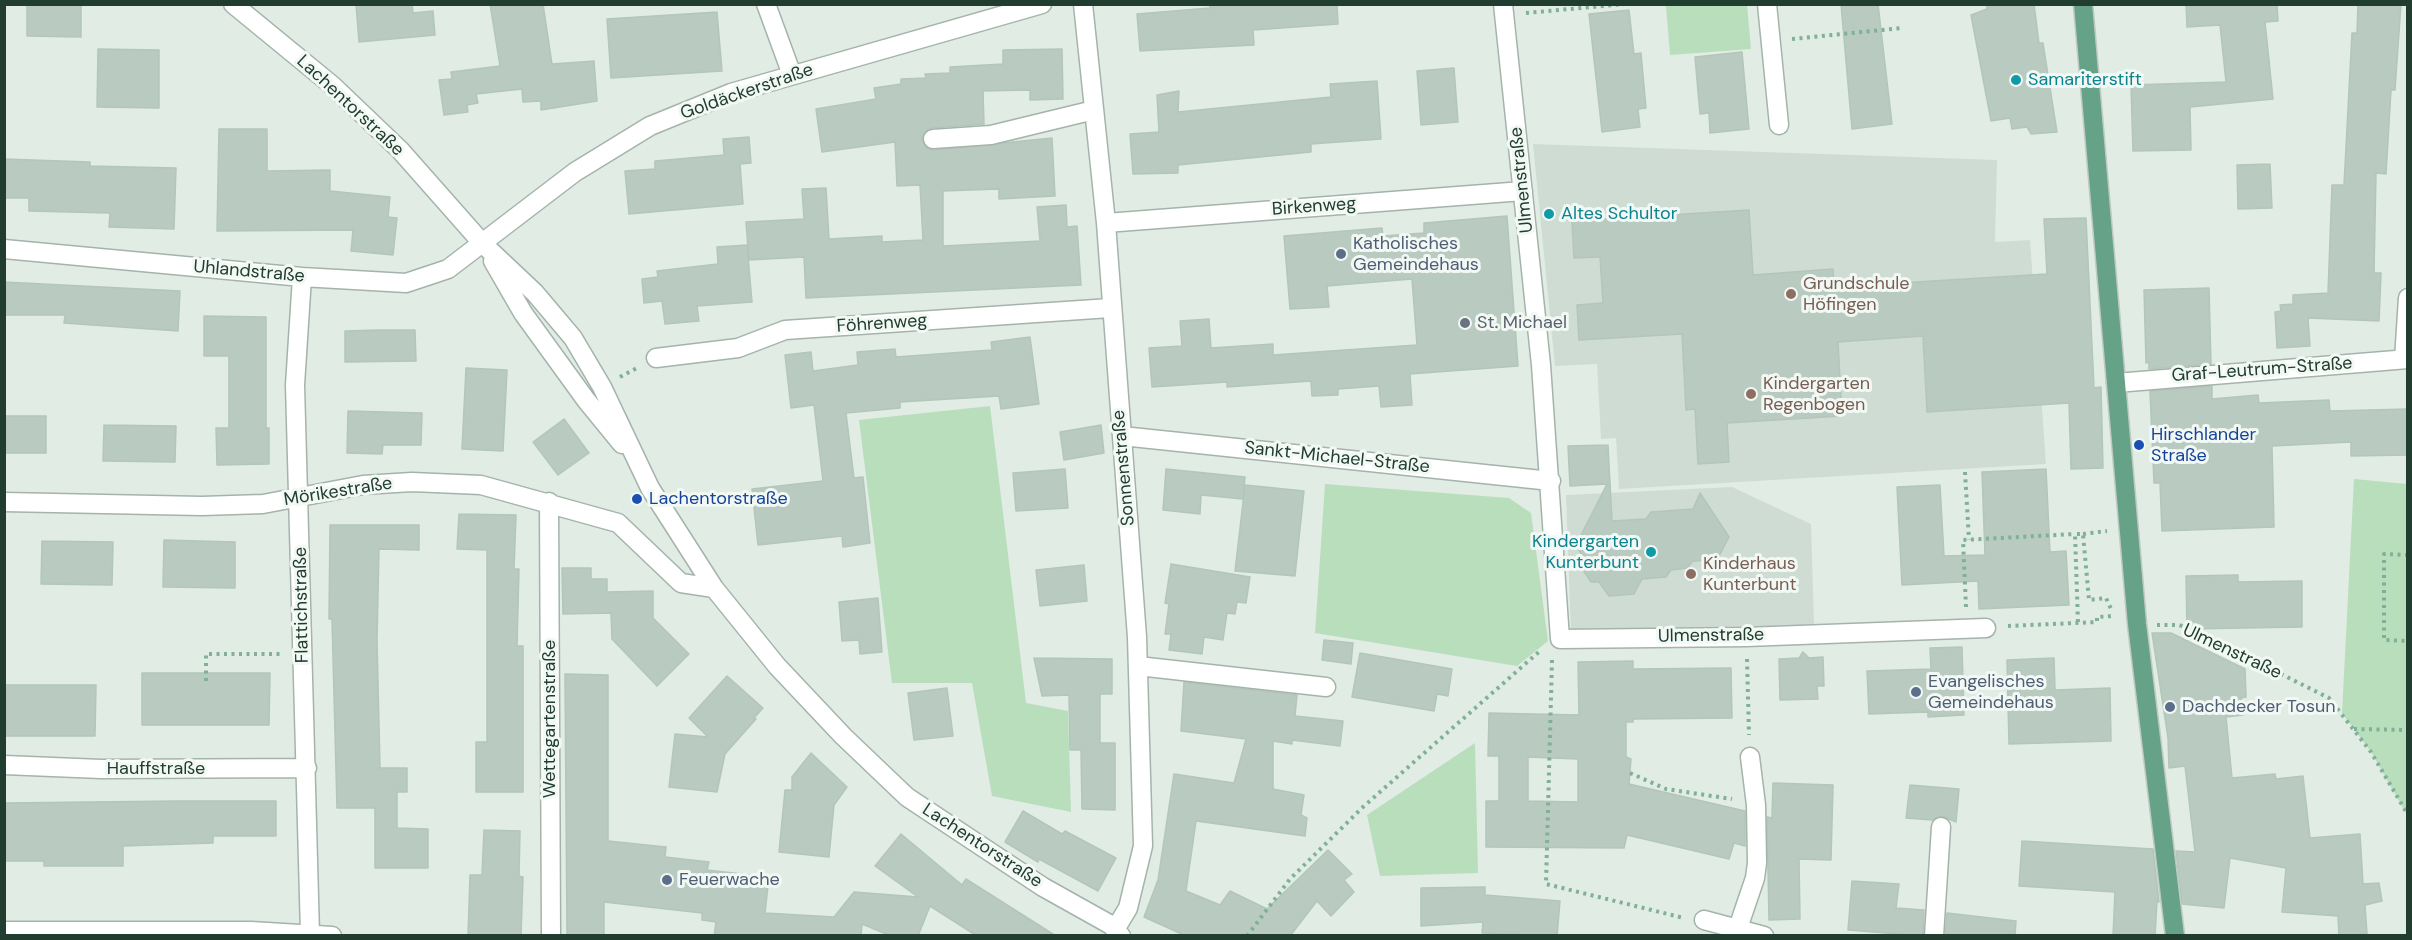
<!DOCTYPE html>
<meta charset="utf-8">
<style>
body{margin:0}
#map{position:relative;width:2412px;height:940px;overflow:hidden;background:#e1ece5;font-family:"DM Sans",sans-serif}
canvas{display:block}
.frame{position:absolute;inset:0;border:6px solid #213d30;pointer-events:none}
</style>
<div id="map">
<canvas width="2412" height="940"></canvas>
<div class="frame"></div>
</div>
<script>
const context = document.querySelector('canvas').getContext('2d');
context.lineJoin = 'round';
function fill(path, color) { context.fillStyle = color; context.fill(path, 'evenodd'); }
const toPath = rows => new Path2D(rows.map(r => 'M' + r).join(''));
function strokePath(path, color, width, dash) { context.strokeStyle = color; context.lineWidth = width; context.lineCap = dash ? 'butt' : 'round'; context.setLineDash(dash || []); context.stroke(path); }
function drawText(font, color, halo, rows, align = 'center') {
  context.font = font + ' "DM Sans",sans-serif'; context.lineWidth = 6; context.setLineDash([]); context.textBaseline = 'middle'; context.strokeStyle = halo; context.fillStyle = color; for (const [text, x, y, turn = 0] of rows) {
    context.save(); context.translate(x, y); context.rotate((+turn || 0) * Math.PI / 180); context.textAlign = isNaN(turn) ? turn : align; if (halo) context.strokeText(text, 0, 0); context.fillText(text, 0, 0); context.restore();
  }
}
const built = toPath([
 [1533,144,1997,160,1995,242,2030,240,2046,464,1619,489,1616,438,1601,439,1597,364,1555,366],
 [1732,487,1811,524,1814,625,1571,633,1566,495]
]);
const green = toPath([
 [1683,5,1747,5,1751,49,1670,55,1666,6],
 [990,406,1026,703,1068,711,1071,812,992,796,972,683,892,683,859,420],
 [2354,479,2407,484,2407,815,2371,752,2342,713],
 [1325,484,1509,498,1531,513,1548,641,1517,666,1315,633],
 [1475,743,1478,873,1380,876,1367,815]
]);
const building = toPath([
 [27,4,81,4,81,37,27,36,27,4],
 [356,4,412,4,413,13,433,11,435,35,359,42,356,4],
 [490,4,543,4,552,64,594,61,597,101,541,110,541,101,523,102,522,89,476,94,478,103,467,105,468,112,444,115,439,80,452,79,451,72,500,66,490,4],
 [1210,4,1337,4,1338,24,1253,30,1254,45,1140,51,1137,14,1210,8,1210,4],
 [1841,4,1878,4,1892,124,1852,129,1841,4],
 [1987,4,2034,4,2039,43,2043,43,2057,132,2031,134,2027,127,2012,129,2010,118,1991,121,1971,15,1987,9,1987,4],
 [2186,4,2277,4,2278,21,2265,22,2273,99,2190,107,2191,150,2133,151,2131,85,2226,82,2220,25,2187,27,2186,4],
 [2358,4,2401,4,2395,90,2391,90,2386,174,2376,173,2374,273,2381,273,2379,321,2308,318,2310,346,2277,348,2275,312,2281,311,2280,305,2293,304,2293,295,2328,293,2332,185,2344,185,2352,33,2357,33,2358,4],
 [1629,10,1634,54,1641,53,1646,108,1638,109,1640,127,1602,132,1589,14,1629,10],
 [717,12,722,71,611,78,607,19,717,12],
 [98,49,159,50,159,108,97,107,98,49],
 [1062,49,1063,99,1030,100,1030,90,983,91,984,124,932,128,923,134,922,140,928,149,934,150,1052,138,1055,196,999,199,999,189,943,191,943,246,1040,241,1037,207,1066,205,1067,227,1077,226,1081,285,806,298,804,257,749,260,746,222,804,219,802,189,826,188,829,239,882,236,882,242,923,240,920,185,897,186,895,142,822,152,816,109,876,99,874,88,901,84,901,79,926,78,925,74,950,73,950,67,1003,64,1003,50,1062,49],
 [1742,52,1749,129,1710,133,1709,113,1700,114,1695,57,1742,52],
 [1454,68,1458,122,1421,125,1417,71,1454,68],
 [1377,81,1381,139,1311,144,1311,152,1178,165,1178,173,1133,174,1130,134,1159,132,1157,95,1179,91,1178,112,1331,97,1330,84,1377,81],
 [219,129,267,129,267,171,330,170,330,191,390,197,388,217,397,218,393,255,351,251,353,230,217,231,219,129],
 [749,137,751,163,740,164,743,204,629,214,625,171,655,169,655,161,724,155,723,139,749,137],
 [4,159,90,162,90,166,176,168,174,229,109,227,110,213,29,211,29,198,4,198,4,159],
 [2270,164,2272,208,2238,209,2237,165,2270,164],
 [1749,210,1753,275,1833,269,1834,287,2047,274,2044,219,2086,218,2094,388,2101,387,2103,468,2071,469,2069,403,1927,412,1923,336,1838,342,1842,416,1727,423,1729,462,1698,464,1695,409,1686,410,1682,334,1579,340,1577,305,1603,303,1600,257,1574,258,1572,221,1749,210],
 [1507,216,1518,366,1410,374,1412,405,1381,407,1379,386,1338,389,1338,395,1312,396,1311,381,1227,387,1227,382,1152,387,1149,348,1182,346,1180,321,1209,319,1211,348,1273,344,1273,355,1417,345,1412,279,1327,286,1329,307,1290,309,1284,236,1382,228,1383,236,1424,233,1424,223,1507,216],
 [747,245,752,302,697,306,699,321,665,324,662,301,644,303,642,279,658,277,657,271,718,264,717,247,747,245],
 [4,282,180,291,178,331,64,323,65,315,4,315,4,282],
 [2209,288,2211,364,2149,369,2149,362,2146,363,2144,290,2209,288],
 [204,316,266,317,266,428,269,428,269,464,217,465,216,428,229,428,229,356,204,356,204,316],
 [379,330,415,330,416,361,345,362,345,331,379,330],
 [1030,337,1039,404,1001,409,999,396,900,402,900,408,846,413,854,478,863,477,870,543,843,547,842,536,758,545,752,489,823,481,814,405,791,408,785,355,811,352,813,371,858,365,857,352,895,349,896,357,992,350,991,342,1030,337],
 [466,368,507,370,503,451,462,449,466,368],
 [2212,386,2212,399,2258,395,2259,403,2329,400,2330,411,2408,409,2408,455,2351,456,2351,442,2272,446,2274,527,2162,531,2160,483,2154,483,2150,391,2212,386],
 [348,411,422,413,421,445,383,445,382,454,347,453,348,411],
 [4,416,46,416,46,453,4,453,4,416],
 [564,419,589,453,558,475,533,442,564,419],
 [104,425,176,426,175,462,103,461,104,425],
 [1101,425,1104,453,1064,460,1060,432,1101,425],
 [1608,445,1612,521,1646,519,1651,512,1693,509,1700,493,1729,537,1717,560,1693,561,1687,568,1671,570,1666,577,1642,579,1634,594,1609,596,1599,582,1591,582,1581,567,1584,559,1576,545,1607,484,1570,486,1568,446,1608,445],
 [1065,469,1068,508,1016,511,1013,473,1065,469],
 [1166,469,1245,477,1243,499,1201,495,1200,514,1163,510,1166,469],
 [2046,469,2050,552,2066,551,2069,605,1979,609,1978,581,1902,585,1897,487,1940,485,1944,556,1985,555,1982,472,2046,469],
 [1245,485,1304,491,1295,576,1235,571,1245,485],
 [459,514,516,515,514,569,519,569,517,646,523,646,523,792,476,792,476,742,487,742,487,550,457,549,459,514],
 [330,525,419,525,419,550,379,549,377,640,380,768,407,768,407,792,397,792,397,828,428,829,428,868,375,868,375,808,337,808,332,619,329,619,330,525],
 [164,540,235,542,235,588,163,587,164,540],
 [42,541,113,542,112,585,41,584,42,541],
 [1171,564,1250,577,1246,603,1237,602,1235,614,1227,613,1223,640,1204,637,1202,654,1169,650,1171,634,1165,634,1169,604,1165,603,1171,564],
 [1084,565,1087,601,1040,606,1036,570,1084,565],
 [562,568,591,568,591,579,607,579,607,592,653,591,653,618,689,654,657,686,612,639,611,613,563,614,562,568],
 [2238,575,2238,582,2302,581,2302,627,2187,629,2186,576,2238,575],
 [878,598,882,652,860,654,859,640,842,641,839,602,878,598],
 [2152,633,2171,633,2245,669,2246,697,2241,698,2243,715,2226,717,2232,778,2275,774,2276,779,2303,776,2310,838,2360,834,2363,884,2379,883,2382,901,2365,905,2367,934,2339,936,2338,916,2282,912,2286,868,2230,858,2224,908,2182,904,2176,851,2195,852,2185,766,2169,768,2168,738,2152,633],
 [1324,640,1353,643,1351,664,1322,660,1324,640],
 [1962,647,1964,715,1928,717,1928,712,1869,714,1867,671,1931,669,1930,648,1962,647],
 [1803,652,1809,658,1823,657,1824,686,1817,686,1818,699,1780,700,1779,659,1799,658,1803,652],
 [1360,653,1452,669,1448,696,1437,694,1434,711,1352,697,1360,653],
 [1034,658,1112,659,1112,694,1100,694,1100,743,1115,743,1115,810,1082,809,1081,750,1070,750,1069,695,1042,696,1034,658],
 [2054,658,2055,690,2110,688,2111,741,2009,744,2007,660,2054,658],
 [1633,661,1633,669,1731,668,1732,718,1633,719,1633,722,1626,722,1626,757,1631,759,1629,784,1745,811,1745,846,1734,843,1729,859,1627,835,1624,848,1486,847,1486,801,1499,801,1499,756,1488,756,1489,713,1579,715,1578,662,1633,661],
 [1528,757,1578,759,1578,802,1528,801,1528,757],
 [142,673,270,673,269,725,142,725,142,673],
 [565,674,608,675,608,841,666,847,665,857,709,862,707,870,769,877,765,913,834,917,854,892,918,897,875,866,901,834,962,885,966,879,1056,936,977,936,930,906,918,936,891,936,862,924,861,936,714,936,716,922,702,920,702,913,604,902,604,936,567,936,565,674],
 [727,676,763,708,754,718,756,719,725,754,717,792,669,787,675,734,708,737,689,718,727,676],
 [1184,682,1297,695,1295,716,1343,721,1340,746,1292,740,1292,744,1273,741,1273,789,1304,795,1301,815,1307,818,1305,836,1196,821,1186,891,1220,905,1230,891,1267,909,1328,850,1352,874,1344,880,1354,892,1331,916,1317,901,1290,936,1186,936,1144,917,1158,880,1174,774,1234,783,1246,739,1181,731,1184,682],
 [4,685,96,685,95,736,4,736,4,685],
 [947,688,953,736,914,740,908,693,947,688],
 [811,753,847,787,834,805,829,857,779,852,785,790,792,790,792,777,811,753],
 [1773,783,1833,785,1831,860,1799,859,1800,919,1769,920,1767,817,1772,818,1773,783],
 [1910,785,1959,789,1956,822,1942,816,1932,820,1906,818,1910,785],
 [177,801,276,801,276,836,213,836,213,843,123,846,123,866,44,866,44,861,4,861,4,803,177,801],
 [1023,811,1062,834,1065,831,1116,858,1098,891,1039,859,1038,862,1005,842,1023,811],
 [484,830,520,831,519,876,523,877,521,936,468,936,470,875,482,875,484,830],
 [2022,841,2153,849,2159,902,2157,901,2155,936,2113,936,2115,892,2019,886,2022,841],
 [1852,881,1899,884,1896,908,1924,910,1923,936,1848,930,1852,881],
 [1485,887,1485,895,1560,901,1557,936,1482,933,1483,922,1421,926,1421,888,1485,887],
 [1947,913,2016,921,2015,936,1945,936,1947,913]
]);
const path = toPath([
 [569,4,595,4],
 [1526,13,1625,4],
 [1792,39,1902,28],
 [620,377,637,368],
 [1965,472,1969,540],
 [2083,534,2107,531],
 [2408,555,2384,554,2384,640,2408,641],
 [1966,607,1963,540,2075,534],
 [2078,622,2075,534,2083,534,2089,600,2106,598,2112,611],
 [2157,625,2179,625,2191,629,2329,698,2371,752,2408,815],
 [2008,626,2097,622,2097,617,2114,616],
 [1747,659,1749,735],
 [1552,660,1546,884,1684,918],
 [206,681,206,654,281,654],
 [2354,729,2408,730],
 [1630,773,1666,789,1732,799],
 [1247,936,1290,879,1363,807,1541,650]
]);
const minor = toPath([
 [233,4,333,86,400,150,483,244,535,293,573,338,602,387,650,488,714,588,777,666,843,736,907,797,1043,887,1111,925,1121,936],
 [766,4,792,75],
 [1083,4,1106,223,1137,637,1143,846,1128,908,1116,928],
 [1503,4,1541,365,1560,639,1746,637,1986,628],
 [1767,4,1779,125],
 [933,139,991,135,1094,110],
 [1106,223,1523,191],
 [4,249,302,277,406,283,448,269,575,172,650,126,731,93,1042,4],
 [493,261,523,313,586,400,622,444],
 [302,277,295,385,310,934],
 [656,358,738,348,785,330,1110,308],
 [2404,359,2408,298],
 [2116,383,2408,359],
 [1122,436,1551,481],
 [4,502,202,506,263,504,363,485,412,482,481,485,618,523,681,583,714,588],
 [549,502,551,936],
 [1138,666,1326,687],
 [4,765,101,769,307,768],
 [1704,920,1764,936],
 [1738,928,1755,878,1757,863,1756,805,1750,757],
 [4,931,251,931,332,936],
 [1934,936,1941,827]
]);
const major = toPath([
 [2083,4,2137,624,2175,936]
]);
const markers = [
 [2016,80,6,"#0f9aa8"],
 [1549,214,6,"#0f9aa8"],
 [1341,254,6,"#5c6f8a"],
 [1791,294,6,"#8d6e63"],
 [1465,323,6,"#6b7280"],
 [1751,394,6,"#8d6e63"],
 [2139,445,6,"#1a4fb4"],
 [637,499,6,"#1a4fb4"],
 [1651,552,6,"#0f9aa8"],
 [1691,574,6,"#8d6e63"],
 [1916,692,6,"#5c6f8a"],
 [2170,707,6,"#5c6f8a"],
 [667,880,6,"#5c6f8a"]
];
const cultureNames = [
 ["Samariterstift",2028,80],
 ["Altes Schultor",1561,214],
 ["Kindergarten",1639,542,"right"],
 ["Kunterbunt",1639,563,"right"]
];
const streetNames = [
 ["Goldäckerstraße",747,92,-19],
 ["Lachentorstraße",350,106,43],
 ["Ulmenstraße",1522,180,-96],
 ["Birkenweg",1314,207,-4],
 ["Uhlandstraße",249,272,5],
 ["Föhrenweg",882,324,-4],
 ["Graf-Leutrum-Straße",2262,370,-4],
 ["Sankt-Michael-Straße",1337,458,6],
 ["Sonnenstraße",1124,468,-95],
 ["Mörikestraße",338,492,-9],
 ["Flattichstraße",302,605,-91],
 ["Ulmenstraße",1711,636,-1],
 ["Ulmenstraße",2232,652,25],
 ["Wettegartenstraße",550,719,-90],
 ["Hauffstraße",156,769],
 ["Lachentorstraße",982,846,33]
];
const serviceNames = [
 ["Katholisches",1353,244],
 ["Gemeindehaus",1353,265],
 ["Evangelisches",1928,682],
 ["Gemeindehaus",1928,703],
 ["Dachdecker Tosun",2182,707],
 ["Feuerwache",679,880]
];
const educationNames = [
 ["Grundschule",1803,284],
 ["Höfingen",1803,305],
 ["Kindergarten",1763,384],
 ["Regenbogen",1763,405],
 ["Kinderhaus",1703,564],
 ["Kunterbunt",1703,585]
];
const worshipNames = [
 ["St. Michael",1477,323]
];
const transitNames = [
 ["Hirschlander",2151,435],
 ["Straße",2151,456],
 ["Lachentorstraße",649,499]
];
fill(built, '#cfdcd4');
fill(green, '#b9debc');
fill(building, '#b9cac0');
strokePath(building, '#b3c6ba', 1.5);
strokePath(minor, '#a4b4ab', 21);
strokePath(major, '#c1c9c5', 21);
strokePath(path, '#81b098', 4, [3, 4.5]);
strokePath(minor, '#fff', 18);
strokePath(major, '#65a287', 18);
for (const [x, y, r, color] of markers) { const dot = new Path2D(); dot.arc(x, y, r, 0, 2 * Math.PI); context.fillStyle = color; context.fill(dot); strokePath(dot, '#f2f8f4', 2); }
drawText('18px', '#0d838f', '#f2f8f4', cultureNames, 'left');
drawText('18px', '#213d30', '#f2f8f4', streetNames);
drawText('18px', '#4e5e75', '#f2f8f4', serviceNames, 'left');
drawText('18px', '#785e54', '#f2f8f4', educationNames, 'left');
drawText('18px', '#5b616d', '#f2f8f4', worshipNames, 'left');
drawText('18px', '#164399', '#f2f8f4', transitNames, 'left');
</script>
